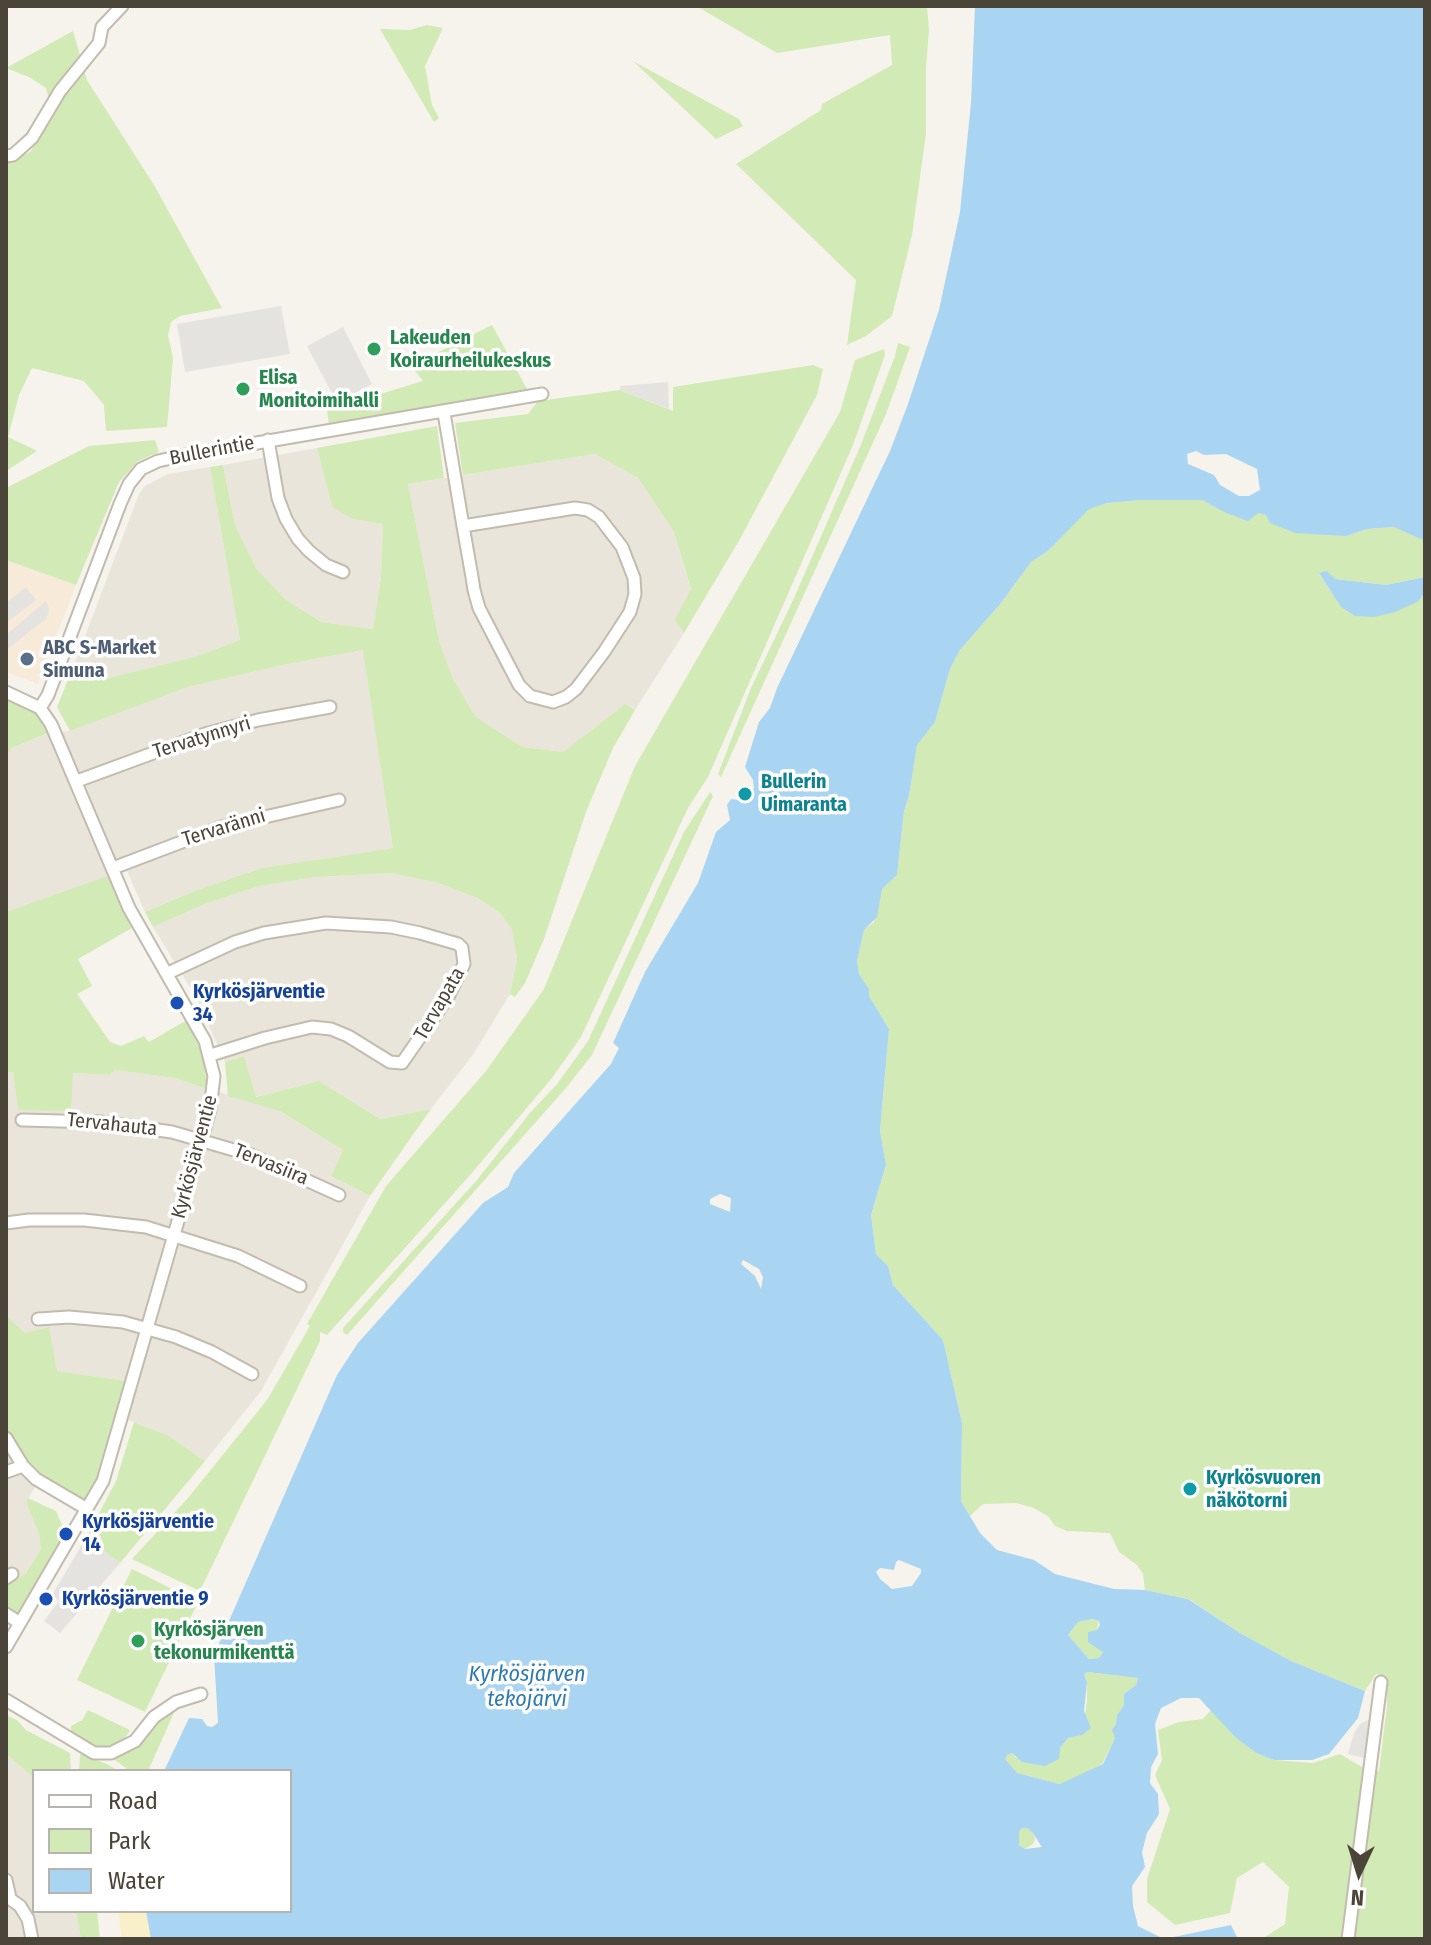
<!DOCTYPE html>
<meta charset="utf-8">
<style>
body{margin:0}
#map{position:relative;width:1431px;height:1945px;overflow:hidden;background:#f6f3ec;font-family:"Fira Sans Condensed",sans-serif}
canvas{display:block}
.frame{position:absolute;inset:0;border:8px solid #4b4439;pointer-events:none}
.legend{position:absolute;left:32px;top:1769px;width:260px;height:144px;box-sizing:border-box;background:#fff;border:2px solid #b7b4b0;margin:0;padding:10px 14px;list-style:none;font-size:24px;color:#4b4439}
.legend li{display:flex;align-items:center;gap:16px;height:40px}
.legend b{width:40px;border:2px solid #b7b4b0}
.north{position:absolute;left:1319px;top:1833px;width:80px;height:80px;-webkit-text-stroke:6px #fff;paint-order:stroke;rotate:184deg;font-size:22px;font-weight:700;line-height:32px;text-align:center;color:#4b4439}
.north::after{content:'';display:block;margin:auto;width:28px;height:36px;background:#4b4439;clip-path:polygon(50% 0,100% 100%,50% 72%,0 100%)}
</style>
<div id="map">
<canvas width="1431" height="1945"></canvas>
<div class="frame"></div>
<ul class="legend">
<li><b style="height:10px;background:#fff"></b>Road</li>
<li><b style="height:22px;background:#d2eab5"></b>Park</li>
<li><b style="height:22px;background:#a9d4f2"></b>Water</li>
</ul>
<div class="north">N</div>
</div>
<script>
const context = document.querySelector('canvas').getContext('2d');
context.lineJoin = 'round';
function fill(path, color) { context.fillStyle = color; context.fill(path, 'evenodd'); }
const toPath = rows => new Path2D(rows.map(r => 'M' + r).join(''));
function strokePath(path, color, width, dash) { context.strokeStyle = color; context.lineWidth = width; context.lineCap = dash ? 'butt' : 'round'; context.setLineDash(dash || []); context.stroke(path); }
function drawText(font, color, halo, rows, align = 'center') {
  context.font = font + ' "Fira Sans Condensed",sans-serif'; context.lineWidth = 7; context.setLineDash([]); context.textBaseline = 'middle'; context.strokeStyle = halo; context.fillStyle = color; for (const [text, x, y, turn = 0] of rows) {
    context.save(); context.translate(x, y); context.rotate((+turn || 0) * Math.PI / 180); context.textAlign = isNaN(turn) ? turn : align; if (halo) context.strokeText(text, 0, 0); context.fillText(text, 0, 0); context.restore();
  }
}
const residential = toPath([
 [317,448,332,507,352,519,383,524,381,577,373,629,321,622,285,599,256,568,235,525,223,465],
 [595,454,638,478,674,532,691,590,676,620,684,633,635,710,625,704,563,752,523,747,476,717,453,679,439,641,408,484],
 [210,467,240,640,194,657,100,680,71,673,139,494,145,486,168,474],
 [364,650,393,848,262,868,197,890,145,912,127,871,6,912,6,756,12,748,48,733,70,731,188,687,283,665],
 [391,873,438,883,477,898,500,913,512,930,517,958,510,994,474,1053,431,1109,380,1119,319,1081,255,1097,244,1056,225,1062,196,997,153,927,205,904,259,886,316,877],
 [115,1070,175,1078,280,1111,343,1150,331,1176,370,1196,261,1391,205,1461,169,1436,117,1415,126,1381,57,1371,6,1316,6,1072,13,1071,18,1109,72,1073,110,1075],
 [6,1428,31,1470,41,1477,26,1502,39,1534,41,1549,26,1573,6,1585],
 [6,1754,34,1778,34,1911,76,1911,81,1939,6,1939]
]);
const commercial = toPath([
 [6,560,76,585,38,684,6,672]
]);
const green = toPath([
 [696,6,927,6,929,30,926,68,926,133,912,235,892,316,866,336,847,345,856,280,736,164,821,110,822,104,892,65,890,35,777,53],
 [427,25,443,28,425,66,432,105,439,118,434,122,380,29,410,30],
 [73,31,87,80,154,185,222,308,180,316,171,322,168,335,173,358,167,427,106,431,104,405,84,381,32,368,19,395,8,437,37,451,6,471,6,164,30,152,54,116,46,88,29,77,6,68],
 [633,61,739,119,743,126,716,139],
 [492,325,527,389,329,425,327,410,423,381,411,366],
 [898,343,910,347,886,414,721,777,718,774,751,688,794,598,860,447,895,356],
 [884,349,885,355,853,445,708,777,688,808,581,1037,552,1078,471,1174,327,1335,320,1332,320,1341,200,1591,132,1559,188,1498,267,1400,310,1326,307,1324,386,1186,486,1071,544,989,635,766,840,412,855,360],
 [813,365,823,369,817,395,740,539,684,633,675,620,691,589,674,532,638,478,595,454,463,475,455,423,528,414,538,401,620,390,673,411,673,387],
 [437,426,444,478,408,484,439,641,453,679,476,717,523,747,563,752,625,704,635,710,613,748,586,812,544,939,525,983,515,997,510,994,517,958,512,930,500,913,477,898,438,883,391,873,316,877,259,886,205,904,153,927,145,912,197,890,262,868,393,848,363,650,283,665,188,687,70,731,57,707,71,673,100,680,194,657,240,640,210,467,223,465,235,525,256,568,285,599,321,622,373,629,381,577,383,524,352,519,332,507,317,448],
 [155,440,159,452,138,461,119,482,76,585,6,560,6,488,89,446],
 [1141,500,1202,500,1224,512,1258,513,1346,536,1367,529,1394,527,1425,541,1425,577,1386,585,1335,579,1319,574,1341,606,1419,601,1425,591,1425,1939,1262,1939,1285,1924,1289,1887,1263,1862,1237,1878,1230,1913,1175,1925,1147,1902,1147,1879,1170,1809,1155,1775,1162,1760,1158,1730,1179,1722,1203,1719,1211,1710,1235,1737,1256,1753,1274,1760,1313,1763,1340,1754,1362,1767,1379,1771,1387,1706,1387,1677,1376,1674,1365,1691,1291,1661,1240,1633,1189,1599,1145,1590,1143,1574,1137,1565,1119,1552,1110,1533,1067,1531,1055,1526,1049,1517,1034,1508,1016,1503,983,1504,970,1516,961,1501,962,1423,943,1340,893,1285,888,1266,876,1254,871,1215,886,1166,880,1131,889,1029,869,996,869,989,859,974,857,961,864,930,874,922,882,889,897,875,904,811,909,796,917,744,935,722,950,669,960,650,1001,603,1031,562,1048,551,1089,508,1107,503],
 [8,701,29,708,37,716,48,733,12,748,6,756],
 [710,792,713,796,592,1055,566,1088,347,1335,343,1332,343,1328,477,1180,529,1114,557,1084,588,1041,684,832],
 [108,876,132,928,78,959,92,986,77,994,110,1042,121,1046,144,1036,149,1042,187,1020,204,1057,207,1089,175,1078,115,1070,110,1075,73,1073,71,1111,18,1110,13,1072,6,1072,6,912],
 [244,1056,256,1097,319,1081,380,1119,431,1109,370,1196,331,1176,343,1150,280,1111,228,1096,225,1062],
 [6,1316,25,1333,49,1327,57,1371,126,1381,102,1470,87,1498,81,1500,31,1470,6,1428],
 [134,1422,169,1436,205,1461,120,1563,86,1538,116,1481],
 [28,1498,56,1511,62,1525,64,1537,20,1612,14,1614,6,1611,6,1585,26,1573,41,1549,39,1534,26,1502],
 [132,1569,198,1602,145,1712,77,1680],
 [1092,1619,1099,1621,1097,1630,1103,1651,1099,1658,1089,1659,1068,1635,1078,1622],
 [1087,1672,1138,1678,1136,1685,1124,1694,1124,1705,1117,1715,1115,1738,1102,1764,1068,1783,1060,1784,1017,1773,1004,1759,1006,1755,1012,1753,1016,1758,1060,1748,1068,1738,1082,1735,1087,1701,1087,1682,1084,1675],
 [177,1706,148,1771,130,1771,112,1758],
 [88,1710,130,1730,119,1748,99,1750,71,1734,71,1726,82,1720],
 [8,1716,17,1720,26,1730,70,1753,71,1771,34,1771,34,1778,6,1754],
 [80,1754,107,1764,119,1771,79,1771],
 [1022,1828,1027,1828,1032,1832,1035,1839,1033,1844,1025,1849,1019,1845,1019,1832],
 [76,1911,97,1911,100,1939,81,1939]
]);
const sand = toPath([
 [118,1911,146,1911,151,1939,122,1939]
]);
const parking = toPath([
 [281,306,290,354,185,372,177,324],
 [343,327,372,384,337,403,307,346],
 [668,382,669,409,620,390,620,386],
 [26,587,36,600,6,623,6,603],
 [46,601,49,608,47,618,6,650,6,635],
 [86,1538,120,1563,60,1633,44,1621,59,1601,52,1595],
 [1373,1718,1368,1759,1348,1754,1354,1733,1360,1724]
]);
const water = toPath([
 [975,6,1425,6,1425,541,1394,527,1367,529,1346,536,1295,533,1270,523,1266,515,1258,513,1248,521,1224,512,1202,500,1141,500,1107,503,1089,509,1048,551,1031,562,1001,603,960,650,950,669,935,722,917,745,909,796,904,811,897,875,882,889,877,917,864,930,857,961,859,974,869,989,869,996,889,1029,880,1131,886,1165,871,1215,876,1254,888,1266,893,1285,943,1340,962,1423,961,1501,980,1533,997,1550,1034,1560,1055,1574,1114,1589,1145,1590,1188,1599,1240,1633,1291,1661,1365,1691,1358,1718,1329,1754,1312,1760,1274,1760,1256,1753,1235,1737,1199,1698,1181,1698,1161,1708,1155,1724,1158,1754,1151,1767,1150,1783,1158,1794,1159,1814,1147,1833,1142,1852,1145,1867,1132,1886,1133,1906,1138,1926,1164,1939,1231,1925,1238,1939,151,1939,146,1911,290,1911,290,1771,164,1771,189,1718,202,1719,207,1726,212,1727,218,1723,214,1655,337,1375,358,1343,483,1203,508,1187,514,1173,611,1064,619,1048,613,1043,645,972,698,883,716,832,730,820,727,805,731,799,745,801,754,788,753,780,745,767,759,722,770,708,777,688,890,451,908,404,939,310,960,212,971,103],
 [1196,451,1204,455,1226,454,1257,469,1260,490,1249,496,1239,496,1220,485,1214,475,1188,464,1187,454],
 [720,1194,731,1198,730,1212,710,1204,710,1199],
 [743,1260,759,1269,763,1277,761,1289,755,1276,741,1264],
 [899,1560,921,1569,921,1573,912,1586,892,1589,880,1579,876,1572,880,1568,894,1570,896,1562],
 [1092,1619,1099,1621,1100,1625,1097,1630,1088,1632,1088,1642,1103,1652,1099,1658,1089,1659,1068,1635,1078,1622],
 [1087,1672,1138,1678,1136,1685,1124,1694,1124,1705,1117,1715,1116,1724,1112,1730,1115,1738,1103,1764,1060,1784,1017,1773,1005,1759,1007,1755,1012,1753,1022,1762,1045,1766,1059,1759,1060,1748,1068,1738,1082,1735,1091,1728,1084,1711,1087,1682,1084,1675],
 [1022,1828,1027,1828,1032,1832,1042,1847,1025,1849,1019,1845,1019,1832],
 [1327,571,1335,579,1386,585,1425,577,1425,591,1419,601,1395,612,1374,617,1355,616,1341,607,1319,573]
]);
const minor = toPath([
 [6,156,13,155,32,138,60,91,99,43,102,27,122,6],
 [444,411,445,419,463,526,472,577,474,590,479,608,519,685,530,696,553,702,566,697,576,689,604,652,630,612,635,594,634,578,622,547,599,517,588,510,575,508,463,526],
 [268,440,278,498,286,519,298,539,309,551,326,565,343,572],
 [6,692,40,708,51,724,129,908,205,1041,214,1076,210,1110,103,1481,6,1647],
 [40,708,48,695,120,504,129,484,141,469,158,461,181,456,542,394],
 [77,781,205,734,258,720,330,707],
 [113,868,221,827,339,800],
 [168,973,235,942,264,933,326,923,391,927,420,933,458,944,462,948,464,964,448,997,402,1063,390,1062,348,1036,331,1029,312,1027,265,1038,211,1055],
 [22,1120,100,1122,172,1132,251,1155,339,1195],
 [6,1223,29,1220,84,1220,146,1227,238,1256,300,1286],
 [38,1319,69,1317,123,1322,176,1337,212,1352,252,1374],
 [6,1438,23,1466,36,1479,87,1509],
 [6,1472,23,1466],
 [6,1578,12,1574],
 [6,1614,20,1623],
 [6,1700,94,1753,111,1753,135,1741,154,1717,176,1702,201,1694],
 [6,1880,10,1898],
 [6,1896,20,1906,28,1919,32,1939],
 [1348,1939,1381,1682]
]);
const markers = [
 [374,349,8,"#2e9e5b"],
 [243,389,8,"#2e9e5b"],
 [27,659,8,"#5c6f8a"],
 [745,794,8,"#0f9aa8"],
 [177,1003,8,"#1a4fb4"],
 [1190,1489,8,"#0f9aa8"],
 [66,1534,8,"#1a4fb4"],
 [46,1599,8,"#1a4fb4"],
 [138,1641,8,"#2e9e5b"]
];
const leisureNames = [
 ["Lakeuden",390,338],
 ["Koiraurheilukeskus",390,361],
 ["Elisa",259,378],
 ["Monitoimihalli",259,401],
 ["Kyrkösjärven",154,1630],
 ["tekonurmikenttä",154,1653]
];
const streetNames = [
 ["Bullerintie",212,451,-11],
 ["Tervatynnyri",202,738,-17],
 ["Tervaränni",224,828,-17],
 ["Tervapata",440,1004,-60],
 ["Tervahauta",112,1125,6],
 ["Kyrkösjärventie",195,1157,-75],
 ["Tervasiira",271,1165,22]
];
const serviceNames = [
 ["ABC S-Market",43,648],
 ["Simuna",43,671]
];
const cultureNames = [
 ["Bullerin",761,782],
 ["Uimaranta",761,805],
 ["Kyrkösvuoren",1206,1478],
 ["näkötorni",1206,1501]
];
const transitNames = [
 ["Kyrkösjärventie",193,992],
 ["34",193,1015],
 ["Kyrkösjärventie",82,1522],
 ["14",82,1545],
 ["Kyrkösjärventie 9",62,1599]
];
const waterNames = [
 ["Kyrkösjärven",527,1675],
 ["tekojärvi",527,1700]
];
fill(residential, '#eae5da');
fill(commercial, '#f7ead8');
fill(green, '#d2eab5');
fill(sand, '#f9efc9');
fill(parking, '#e5e3e0');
fill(water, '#a9d4f2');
strokePath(minor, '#c2bbae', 15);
strokePath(minor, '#fff', 11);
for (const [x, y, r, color] of markers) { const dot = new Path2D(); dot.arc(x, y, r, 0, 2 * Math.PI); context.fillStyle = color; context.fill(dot); strokePath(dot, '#fff', 3); }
drawText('bold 20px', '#27864d', '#fff', leisureNames, 'left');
drawText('20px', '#4b4439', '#fff', streetNames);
drawText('bold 20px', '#4e5e75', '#fff', serviceNames, 'left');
drawText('bold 20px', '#0d838f', '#fff', cultureNames, 'left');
drawText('bold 20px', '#164399', '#fff', transitNames, 'left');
drawText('italic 22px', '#2e7ab2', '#fff', waterNames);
</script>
